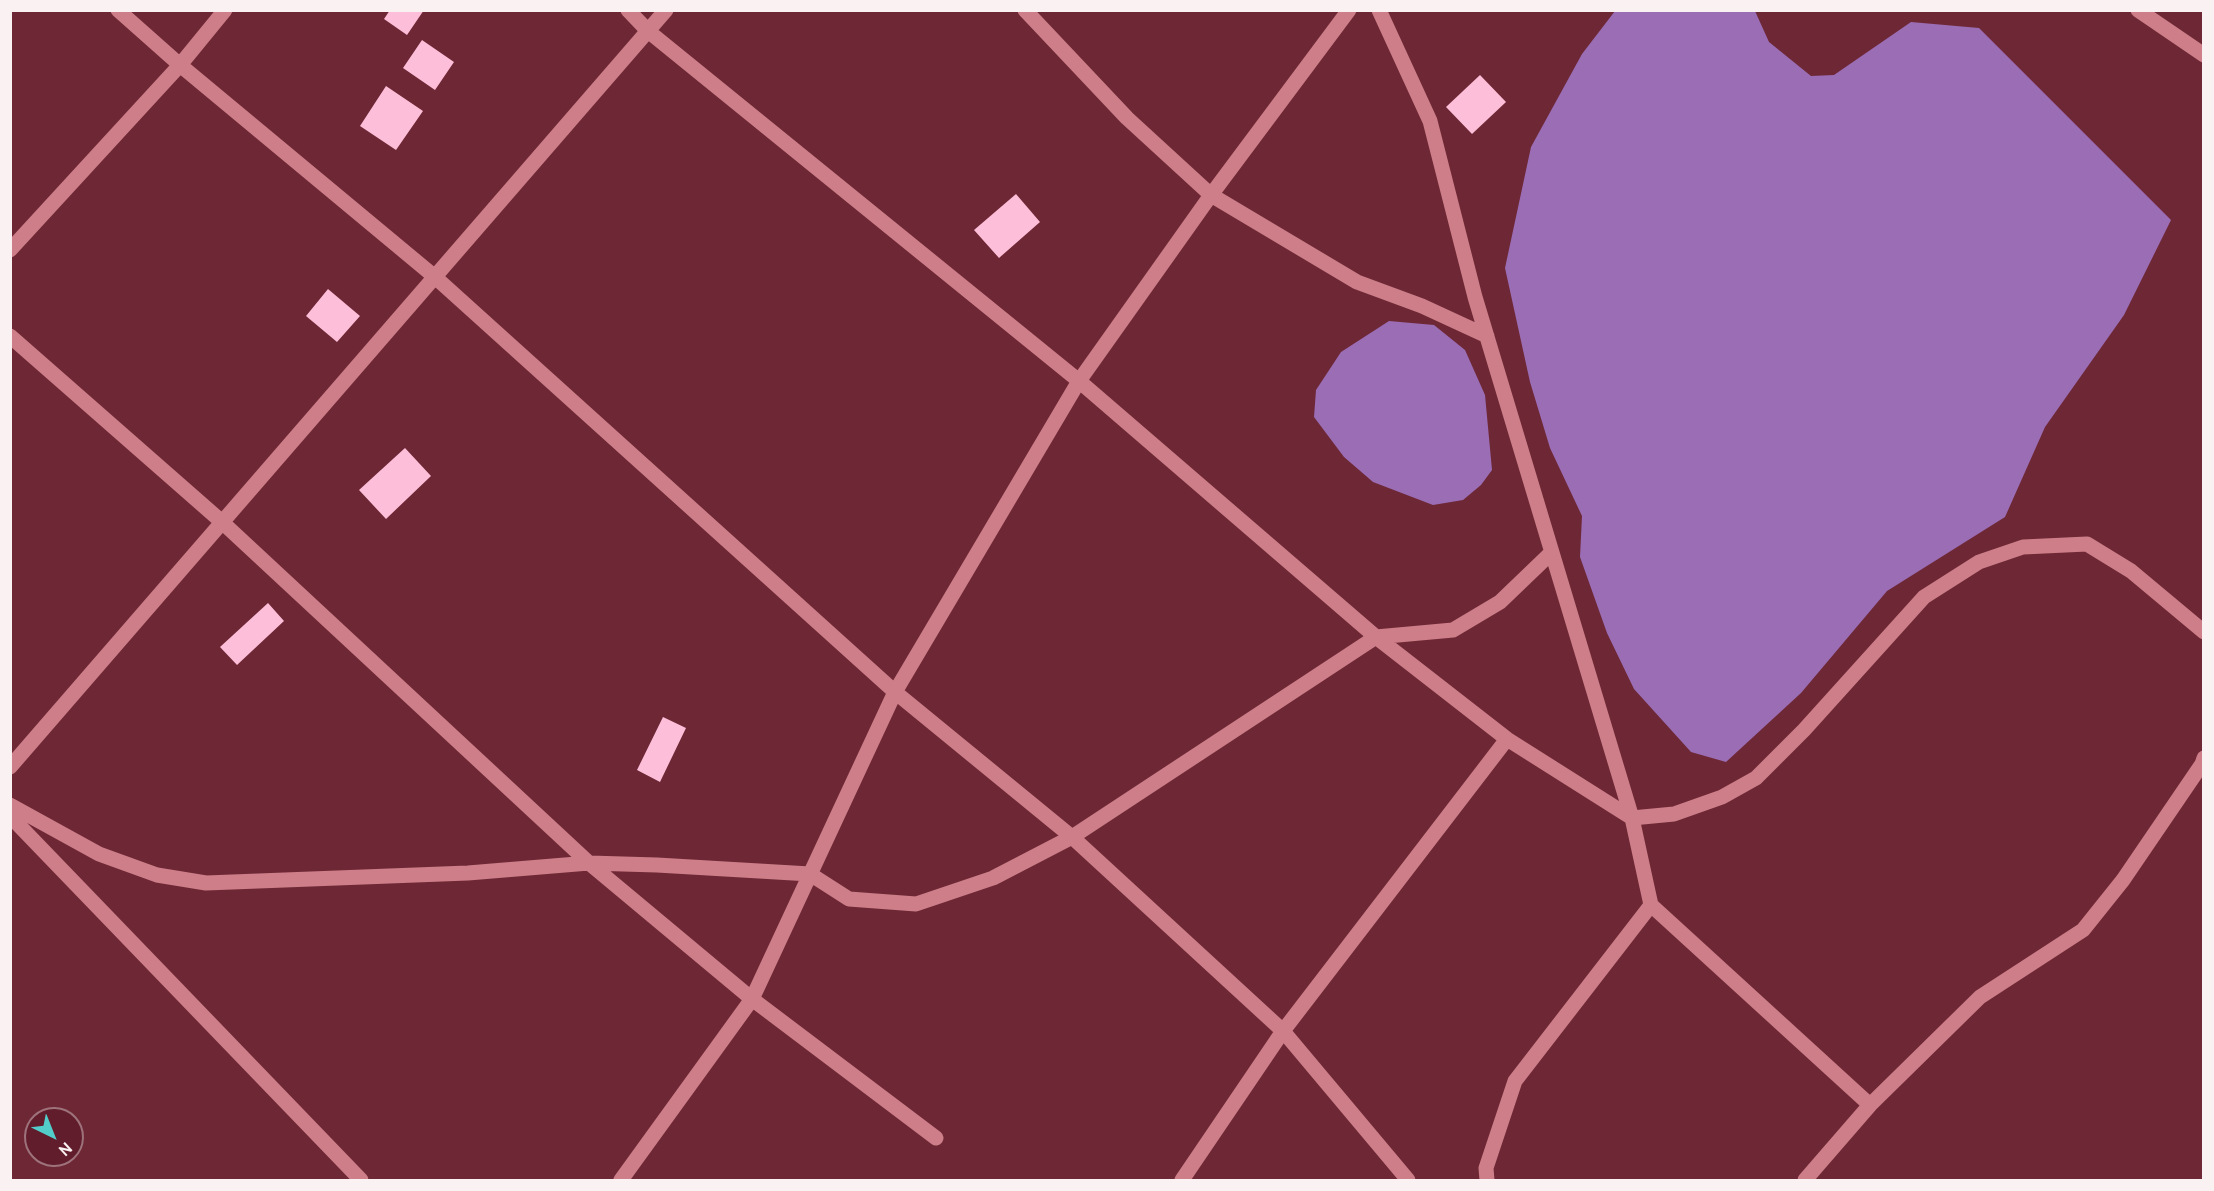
<!DOCTYPE html>
<style>
body{margin:0}
#map{position:relative;width:2214px;height:1191px;overflow:hidden;background:#6e2835;font-family:Cabin,sans-serif}
canvas{display:block}
.frame{position:absolute;inset:0;border:12px solid #faf1f2;pointer-events:none}
.north{position:absolute;left:24px;top:1107px;width:60px;height:60px;box-sizing:border-box;background:#611d2b;border:2px solid #9e727b;border-radius:50%;rotate:137deg;font-size:16px;font-weight:700;line-height:24px;text-align:center;color:#faf1f2}
.north::after{content:'';display:block;margin:auto;width:21px;height:27px;background:#53cdc9;clip-path:polygon(50% 0,100% 100%,50% 72%,0 100%)}
</style>
<div id="map">
<canvas width="2214" height="1191"></canvas>
<div class="frame"></div>
<div class="north">N</div>
</div>
<script>
const context = document.querySelector('canvas').getContext('2d');
context.lineJoin = 'round';
function fill(path, color) { context.fillStyle = color; context.fill(path, 'evenodd'); }
const toPath = rows => new Path2D(rows.map(r => 'M' + r).join(''));
function strokePath(path, color, width, dash) { context.strokeStyle = color; context.lineWidth = width; context.lineCap = dash ? 'butt' : 'round'; context.setLineDash(dash || []); context.stroke(path); }
const water = toPath([
 [1615,11,1755,11,1769,42,1811,76,1834,75,1911,22,1979,28,2171,220,2124,315,2045,427,2005,517,1887,591,1801,693,1726,762,1691,752,1634,689,1607,633,1580,557,1582,516,1550,448,1530,382,1505,268,1531,147,1582,54],
 [1389,321,1434,325,1465,350,1485,395,1492,470,1481,485,1463,500,1433,505,1373,482,1344,457,1314,417,1316,390,1341,352]
]);
const building = toPath([
 [390,10,424,10,407,35,384,19],
 [422,40,454,62,435,90,403,68],
 [1480,75,1506,102,1472,134,1446,107],
 [386,86,423,111,396,150,360,126],
 [1016,194,1040,222,999,258,974,230],
 [328,289,360,316,337,342,306,316],
 [405,448,431,476,386,519,359,490],
 [268,603,284,621,237,665,220,647],
 [663,717,686,728,660,782,637,770]
]);
const minor = toPath([
 [118,10,180,65,435,277,895,692,1072,837,1283,1031,1408,1180],
 [628,10,648,31,1079,381,1376,637,1507,739,1632,818,1651,905,1870,1105],
 [1025,10,1127,118,1211,195,1357,282,1422,306,1487,336],
 [1379,10,1430,121,1475,297,1632,818,1674,814,1722,797,1756,778,1804,730,1924,597,1979,562,2023,547,2087,544,2131,571,2204,632],
 [2138,10,2204,55],
 [10,250,180,65,225,10],
 [10,336,222,522,589,863,752,999,936,1138],
 [10,767,666,10],
 [10,805,99,854,157,875,206,883,468,873,589,863,657,865,810,874,849,899,916,904,993,878,1072,837,1376,637,1453,630,1500,602,1551,553],
 [10,816,361,1180],
 [621,1180,752,999,895,692,1079,381,1211,195,1349,10],
 [1182,1180,1283,1031,1507,739],
 [1487,1180,1486,1168,1515,1081,1651,905],
 [1805,1180,1870,1105,1980,997,2083,930,2123,880,2202,764,2204,758]
]);
fill(water, '#9a6db5');
fill(building, '#fdbed9');
strokePath(minor, '#cd7e88', 15);
</script>
